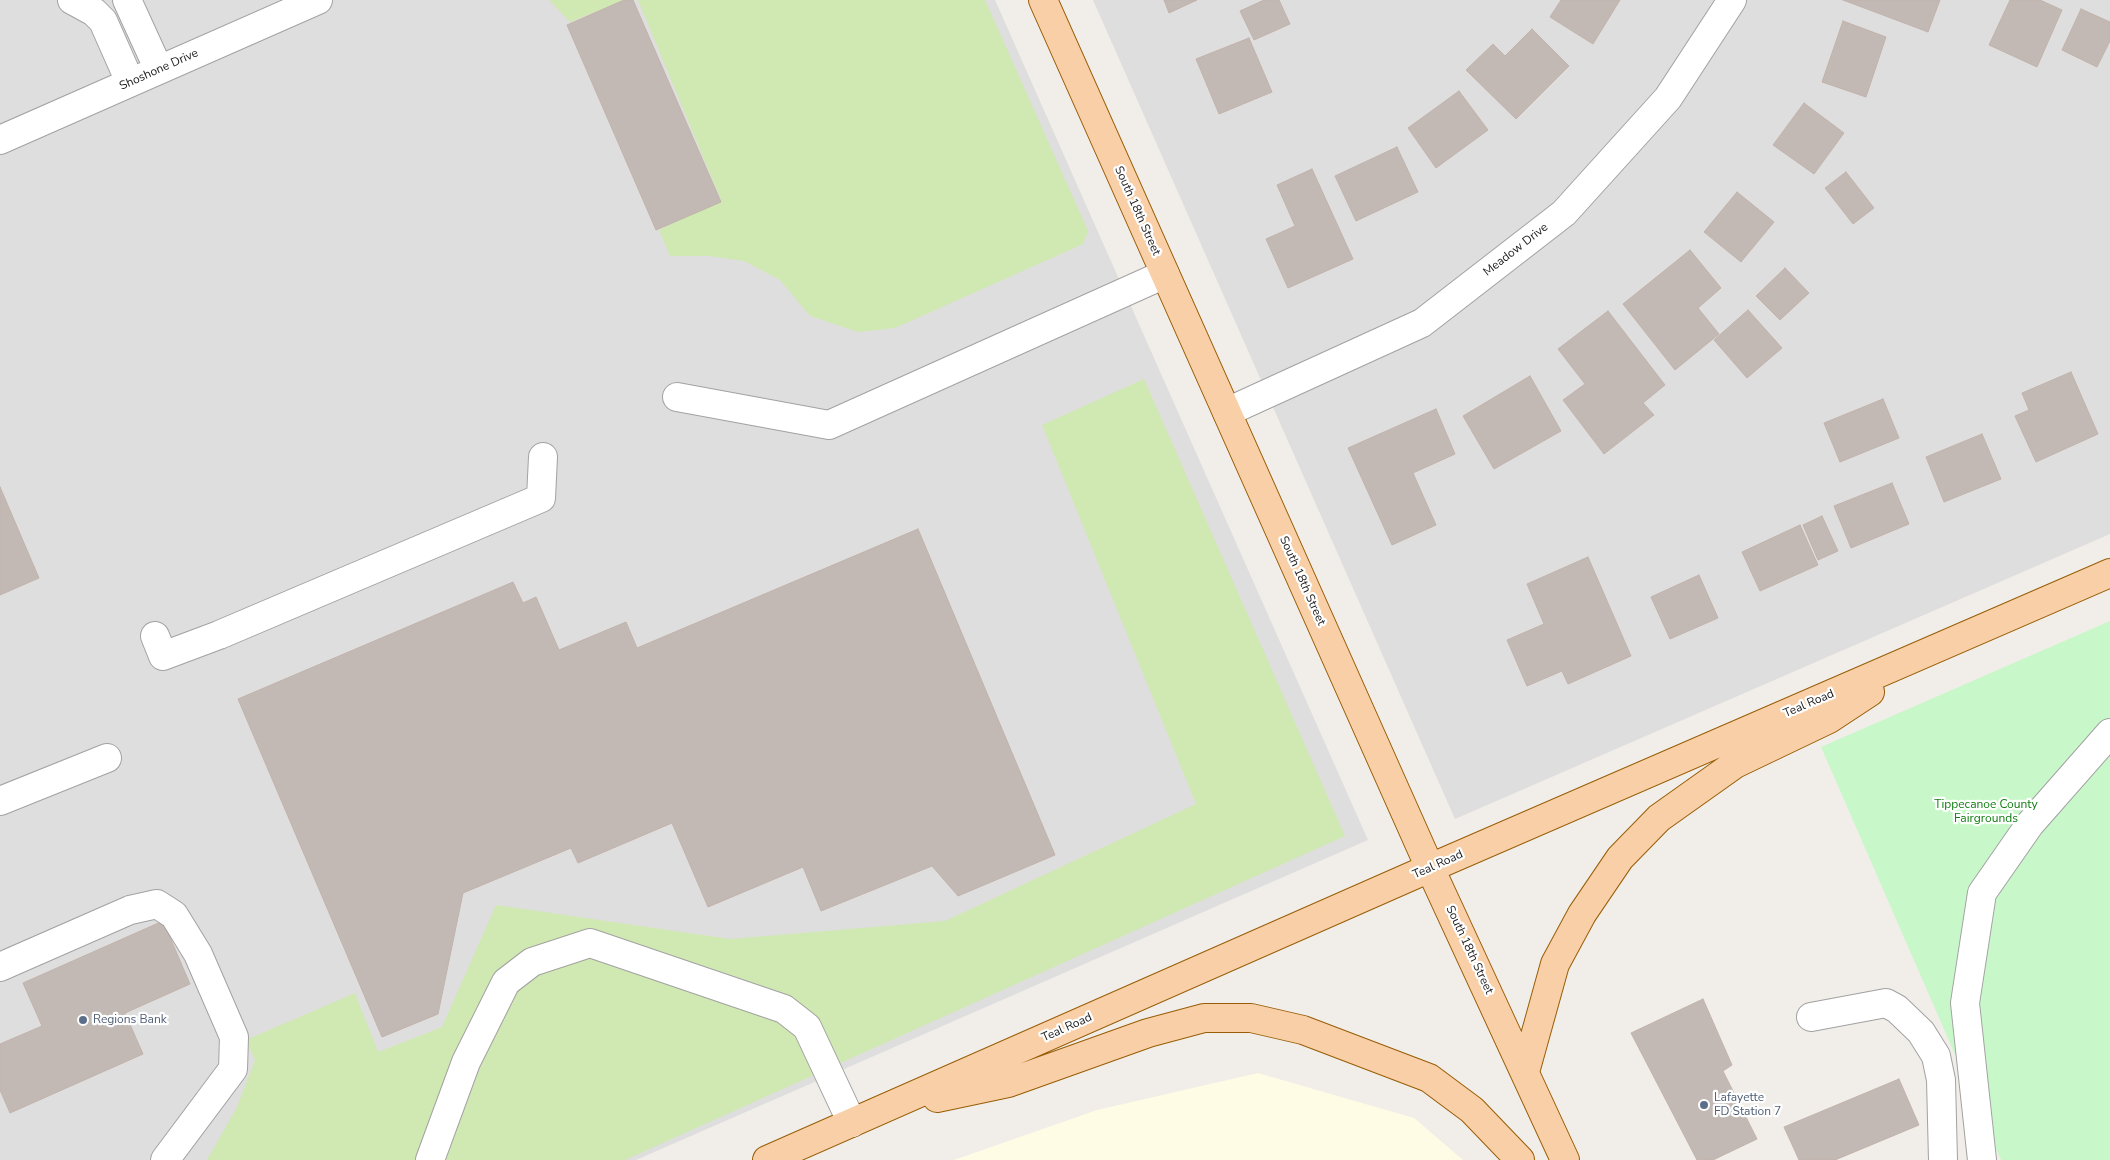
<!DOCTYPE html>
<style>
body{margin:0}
canvas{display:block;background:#f1ede8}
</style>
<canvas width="2110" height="1160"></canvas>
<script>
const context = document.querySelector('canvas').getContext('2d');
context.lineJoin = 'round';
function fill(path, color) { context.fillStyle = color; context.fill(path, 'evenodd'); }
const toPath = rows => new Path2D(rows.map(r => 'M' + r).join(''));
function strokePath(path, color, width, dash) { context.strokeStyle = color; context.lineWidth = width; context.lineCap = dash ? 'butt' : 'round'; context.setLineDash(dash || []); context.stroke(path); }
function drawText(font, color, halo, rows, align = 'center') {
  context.font = font + ' "Nunito Sans",sans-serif'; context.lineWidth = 4.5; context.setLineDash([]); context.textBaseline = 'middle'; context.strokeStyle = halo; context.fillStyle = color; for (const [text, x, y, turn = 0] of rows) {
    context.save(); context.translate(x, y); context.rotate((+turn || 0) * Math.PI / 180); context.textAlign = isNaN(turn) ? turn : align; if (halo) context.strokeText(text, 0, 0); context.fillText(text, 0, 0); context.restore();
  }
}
const residential = toPath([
 [0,0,995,0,1368,840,636,1160,0,1160],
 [1093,0,2110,0,2110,534,1455,819]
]);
const education = toPath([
 [1258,1073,1414,1118,1463,1160,954,1160,1097,1110]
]);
const grass = toPath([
 [549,0,625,0,570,22],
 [638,0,985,0,1088,231,1083,244,895,328,858,332,810,316,780,280,744,261,709,256,670,256,659,230,721,200],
 [1144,379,1345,836,625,1160,207,1160,237,1107,255,1060,246,1040,355,993,378,1052,442,1027,496,905,730,939,945,921,1196,804,1042,425]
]);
const park = toPath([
 [2110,621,2110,1160,2001,1160,1821,747]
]);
const building = toPath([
 [624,0,633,0,721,202,656,230,567,25,624,0],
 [1164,0,1197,0,1169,13,1164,0],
 [1264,0,1279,0,1290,24,1254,40,1240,11,1264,0],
 [1561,0,1620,0,1593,44,1550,17,1561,0],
 [1843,0,1940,0,1928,32,1843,0],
 [2010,0,2040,0,2062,10,2037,67,1989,45,2010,0],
 [2081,9,2110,22,2110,41,2097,67,2062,50,2081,9],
 [1843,21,1886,37,1866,97,1822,82,1843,21],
 [1532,29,1569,66,1516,119,1466,70,1493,44,1505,56,1532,29],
 [1249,38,1272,92,1219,114,1196,59,1249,38],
 [1459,91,1488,130,1436,168,1408,128,1459,91],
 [1804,103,1844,133,1814,174,1773,145,1804,103],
 [1397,147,1418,192,1356,221,1335,176,1397,147],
 [1312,169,1353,259,1288,288,1266,239,1295,226,1277,185,1312,169],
 [1846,172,1874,208,1853,224,1825,188,1846,172],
 [1737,192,1774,222,1741,262,1704,232,1737,192],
 [1690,250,1721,288,1698,308,1719,334,1675,370,1623,304,1690,250],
 [1785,268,1809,293,1780,320,1756,296,1785,268],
 [1748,310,1782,348,1747,378,1714,340,1748,310],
 [1608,311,1665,385,1643,403,1654,415,1604,454,1563,400,1585,384,1558,349,1608,311],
 [2071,372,2098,434,2036,462,2015,416,2029,410,2022,393,2071,372],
 [1530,376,1561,431,1494,469,1463,416,1530,376],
 [1883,399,1899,438,1840,462,1824,423,1883,399],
 [1436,409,1455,454,1413,473,1436,525,1392,545,1348,448,1436,409],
 [1982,434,2001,479,1944,502,1926,457,1982,434],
 [1892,483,1909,524,1851,548,1834,506,1892,483],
 [0,487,39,578,0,595,0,487],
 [1822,516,1838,551,1818,560,1803,525,1822,516],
 [1800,525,1818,565,1760,591,1742,552,1800,525],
 [918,529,1055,855,958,896,932,866,821,911,803,867,708,907,672,823,578,863,571,848,463,893,438,1014,382,1037,238,699,513,582,523,603,536,597,559,650,626,622,637,648,918,529],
 [1588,557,1631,656,1568,684,1562,671,1527,686,1507,640,1544,624,1527,584,1588,557],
 [1699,575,1718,618,1670,639,1651,597,1699,575],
 [163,921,190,984,125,1013,143,1054,10,1113,0,1090,0,1044,42,1026,23,983,163,921],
 [1703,999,1732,1065,1723,1071,1757,1139,1713,1160,1697,1160,1631,1033,1703,999],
 [1899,1079,1919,1125,1835,1160,1799,1160,1784,1127,1899,1079]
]);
const minor = toPath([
 [72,0,94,12,103,21,130,82],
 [127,0,159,70],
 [0,140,318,0],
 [677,397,829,425,1165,274],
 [1227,412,1422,323,1564,213,1668,98,1732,0],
 [155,636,163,656,219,635,541,498,543,457],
 [0,801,107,758],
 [0,967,130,910,157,904,174,915,198,954,234,1037,233,1069,165,1160],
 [1811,1017,1886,1003,1897,1009,1921,1032,1936,1056,1941,1080,1943,1160],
 [430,1160,466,1062,506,982,532,962,590,943,784,1009,807,1027,852,1123],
 [1982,1160,1965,1003,1982,893,2030,824,2110,733]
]);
const major = toPath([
 [1043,0,1430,868,1565,1160],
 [1525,1072,1555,964,1582,914,1620,858,1659,818,1735,764,1829,719,1870,692],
 [937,1098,1008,1083,1148,1033,1204,1018,1251,1018,1303,1030,1429,1078,1472,1110,1520,1160],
 [767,1160,1430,868,2110,573]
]);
const markers = [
 [83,1020,5,"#5c6f8a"],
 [1704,1105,5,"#5c6f8a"]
];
const streetNames = [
 ["Shoshone Drive",159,70,-24],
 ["South 18th Street",1137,211,66],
 ["Meadow Drive",1516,250,-38],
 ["South 18th Street",1302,581,66],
 ["Teal Road",1809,704,-23],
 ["Teal Road",1438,865,-24],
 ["South 18th Street",1469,950,65],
 ["Teal Road",1067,1028,-24]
];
const parkNames = [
 ["Tippecanoe County",1986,805],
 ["Fairgrounds",1986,819]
];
const serviceNames = [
 ["Regions Bank",93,1020],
 ["Lafayette",1714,1098],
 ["FD Station 7",1714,1112]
];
fill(residential, '#dfdede');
fill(education, '#fefce4');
fill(grass, '#d0e8b1');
fill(park, '#c8f8c9');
fill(building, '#c2b9b4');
strokePath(building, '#c2b3ab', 1);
strokePath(minor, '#a2a2a2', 30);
strokePath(major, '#985d06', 30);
strokePath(minor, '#fff', 28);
strokePath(major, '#f8cfa6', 28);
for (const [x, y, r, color] of markers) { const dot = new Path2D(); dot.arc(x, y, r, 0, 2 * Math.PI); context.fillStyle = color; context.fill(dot); strokePath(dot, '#fff', 2); }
drawText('12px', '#212121', '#fff', streetNames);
drawText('12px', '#107e12', '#fff', parkNames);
drawText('12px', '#4e5e75', '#fff', serviceNames, 'left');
</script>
